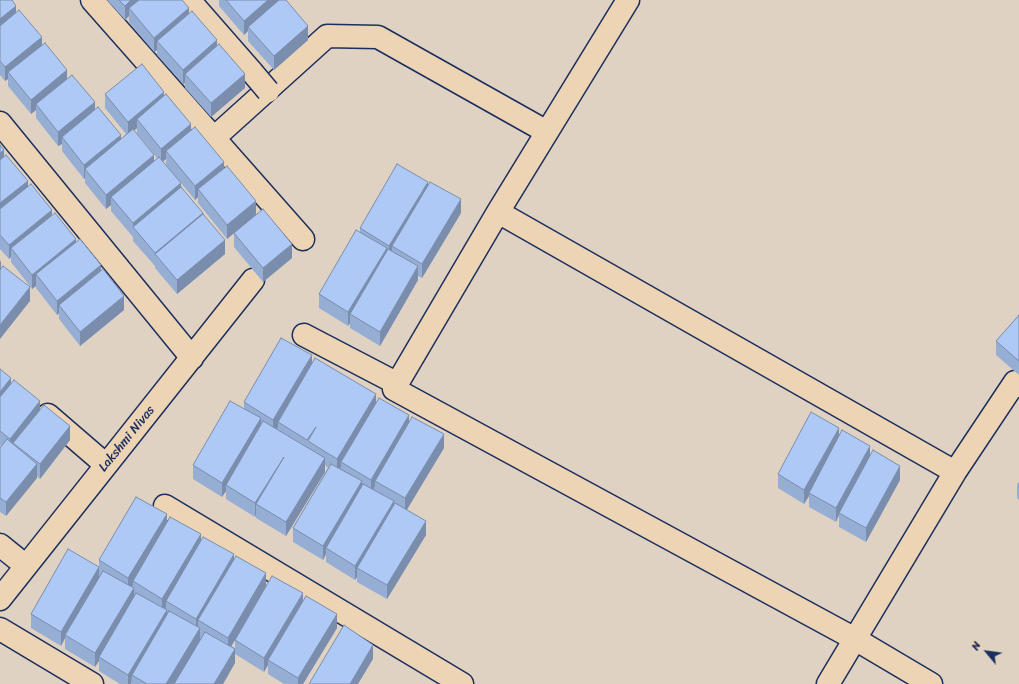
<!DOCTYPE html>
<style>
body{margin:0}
#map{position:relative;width:1019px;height:684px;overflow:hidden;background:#e0d2c2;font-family:Sriracha,sans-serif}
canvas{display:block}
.north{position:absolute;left:967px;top:632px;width:40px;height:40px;-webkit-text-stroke:3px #edd4b5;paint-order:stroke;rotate:299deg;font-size:11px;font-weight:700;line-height:16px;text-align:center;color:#1b2f5e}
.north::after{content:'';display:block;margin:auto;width:14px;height:18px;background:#1b2f5e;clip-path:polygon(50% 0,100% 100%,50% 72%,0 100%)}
</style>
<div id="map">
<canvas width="1019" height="684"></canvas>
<div class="north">N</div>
</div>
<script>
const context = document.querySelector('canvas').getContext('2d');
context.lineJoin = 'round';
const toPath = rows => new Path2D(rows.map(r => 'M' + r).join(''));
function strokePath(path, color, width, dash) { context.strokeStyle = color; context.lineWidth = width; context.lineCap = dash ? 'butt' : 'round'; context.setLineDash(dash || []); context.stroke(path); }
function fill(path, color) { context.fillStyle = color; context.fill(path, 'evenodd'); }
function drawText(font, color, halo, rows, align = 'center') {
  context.font = font + ' Sriracha,sans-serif'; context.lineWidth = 3.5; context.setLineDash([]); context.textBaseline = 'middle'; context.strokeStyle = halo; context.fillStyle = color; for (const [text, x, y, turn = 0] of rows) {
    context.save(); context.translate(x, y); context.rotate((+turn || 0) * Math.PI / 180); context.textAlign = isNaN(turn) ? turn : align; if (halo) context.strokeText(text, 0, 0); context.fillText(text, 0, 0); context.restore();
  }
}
const minor = toPath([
 [92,0,303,239],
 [189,0,252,72],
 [628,0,498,212,394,389,855,639,931,684],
 [0,123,192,358],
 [214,138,327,36,378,37,547,132],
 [498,212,955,472,828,684],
 [304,335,398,384],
 [48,415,106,465],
 [955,472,1015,382,1019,386],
 [165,506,462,684],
 [0,545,26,566],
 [0,599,253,280],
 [0,629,92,684]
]);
const minorBridge = toPath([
 [252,72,268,91]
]);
const wall = toPath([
 [0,0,16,12,67,79,121,139,126,134,105,108,105,94,164,96,191,131,224,168,256,215,227,239,198,203,198,197,195,200,166,165,166,159,163,161,181,187,203,214,225,254,177,294,155,268,155,266,133,241,133,236,133,237,111,211,111,205,106,209,85,183,85,178,84,179,62,151,62,144,58,146,36,118,36,110,31,114,8,86,8,79,5,81,0,75],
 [137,128,137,133,157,158,154,161,134,130],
 [107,0,182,0,189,13,217,46,245,88,211,117,185,88,185,83,183,84,157,55,157,50,154,52,129,22,129,16,125,20],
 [219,0,278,0,308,40,274,70,248,41,248,31,244,35,219,6],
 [0,145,4,157,28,186,52,216,76,242,101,271,124,310,80,346,59,319,59,313,57,315,36,288,36,286,32,289,11,262,11,257,9,259,0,249],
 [428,184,461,213,422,278,418,276,418,280,380,346,350,328,350,323,348,326,319,308,319,294,360,232,360,228],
 [234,233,292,258,263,282,234,247],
 [1019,315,1019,375,996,355,996,341],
 [312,363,409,422,444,448,406,510,426,535,387,599,357,582,357,577,355,580,326,562,326,554,323,560,293,542,293,528,328,468,325,465,325,472,286,536,256,518,256,515,255,517,226,499,226,491,222,497,193,479,193,465,244,409,244,402],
 [0,369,11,383,40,409,70,440,40,479,37,476,37,478,6,516,0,512,0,448,1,446,0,445],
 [839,437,870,456,900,480,866,542,839,527,839,515,836,522,809,507,809,496,804,504,778,488,778,474],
 [1019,482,1019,500,1017,498,1017,484],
 [167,522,201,540,234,559,266,586,303,601,337,628,303,684,284,684,268,674,268,665,264,672,235,654,235,663,223,684,132,684,132,683,131,684,120,684,99,671,99,661,95,667,65,649,65,638,61,646,31,628,31,614,99,567,99,560],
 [235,640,235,648,231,646]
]);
const shadedWall = toPath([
 [131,0,148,0,129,8,129,16,125,20,125,6],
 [268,0,278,0,278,5,248,27,248,31,244,35,244,21],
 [16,6,16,20,0,33,0,19],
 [189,8,189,22,157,41,157,50,154,52,154,38],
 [308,26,308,40,274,70,274,56],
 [42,37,42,51,8,72,8,79,5,81,5,67],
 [217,40,217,55,185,74,185,83,183,84,183,70],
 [67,70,67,84,36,104,36,110,31,114,31,100],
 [245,74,245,88,211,117,211,103],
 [164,92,164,106,137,119,137,128,128,136,128,122],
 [95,102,95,116,62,137,62,144,58,146,58,132],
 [191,124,191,138,166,151,166,159,161,163,161,149],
 [121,135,121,149,85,169,85,178,84,179,84,165],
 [4,150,4,164,0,167,0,153],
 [154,155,154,169,111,197,111,205,106,209,106,195],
 [224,162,224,176,198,189,198,197,195,200,195,186],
 [28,181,28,195,0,217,0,203],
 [428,182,428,196,392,246,392,255,389,260,389,246],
 [181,183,181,197,133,227,133,237,133,223],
 [461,199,461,213,422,278,422,264],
 [256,201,256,215,227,239,227,225],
 [52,210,52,224,11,248,11,257,9,259,9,245],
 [203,213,203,227,155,254,155,267,155,253],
 [76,239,76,253,36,274,36,286,32,289,32,275],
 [225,240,225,254,177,294,177,280],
 [292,244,292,258,263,282,263,268],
 [387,248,387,262,350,314,350,323,348,326,348,312],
 [1,260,1,275,0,276,0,262],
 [101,265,101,279,59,305,59,313,57,315,57,301],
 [418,266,418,280,380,346,380,332],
 [30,287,30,301,0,339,0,325],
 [124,296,124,310,80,346,80,332],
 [312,355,312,369,278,422,278,427,273,434,273,420],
 [11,378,11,392,0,406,0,392],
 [376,394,376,408,341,462,341,467,337,473,337,459],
 [40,401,40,415,13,443,13,450,10,453,10,439],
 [409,415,409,429,375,481,375,486,371,494,371,480],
 [261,418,261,433,226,485,226,491,222,497,222,483],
 [70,426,70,440,40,479,40,464],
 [839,428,839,442,809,493,809,496,804,504,804,490],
 [444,434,444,448,405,513,405,498],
 [870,446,870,460,839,513,839,515,836,522,836,508],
 [284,457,256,504,256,515,255,517,255,503],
 [325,458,325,472,286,536,286,522],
 [37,464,37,478,6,516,6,502],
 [900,466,900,480,866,542,866,528],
 [362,481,362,495,326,548,326,554,323,560,323,546],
 [394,501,394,515,357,568,357,577,355,580,355,566],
 [167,514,167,528,133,581,133,585,128,592,128,578],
 [426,521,426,535,387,599,387,585],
 [201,534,201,548,166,601,166,607,162,613,162,599],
 [234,554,234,568,198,620,198,629,196,633,196,619],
 [99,567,99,581,65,635,65,638,61,646,61,632],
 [266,573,266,587,228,652,228,638],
 [134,588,134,602,99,657,99,661,95,667,95,653],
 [303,593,303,607,268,660,268,665,264,672,264,658],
 [167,610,167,624,132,675,131,684,128,684,128,675],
 [337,614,337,628,303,684,298,684,298,678],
 [200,628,200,642,175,684,166,684],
 [373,645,373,659,358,684,350,684],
 [235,649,235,663,223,684,214,684]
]);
const building = toPath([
 [0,0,12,0,16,6,0,19,0,0],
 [119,0,131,0,125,6,119,0],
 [139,0,182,0,189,8,154,38,129,8,139,0],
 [226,0,268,0,244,21,226,0],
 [279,0,286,0,308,26,274,56,248,27,279,0],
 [19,10,42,37,5,67,0,61,0,26,19,10],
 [192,11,217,40,183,70,157,41,192,11],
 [45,43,67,70,31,100,8,72,45,43],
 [219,44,245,74,211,103,185,74,219,44],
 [142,64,164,92,128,122,105,94,142,64],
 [72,75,95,102,58,132,36,104,72,75],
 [166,94,191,124,161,149,137,119,166,94],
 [98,107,121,135,84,165,62,137,98,107],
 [195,127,224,162,195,186,166,151,195,127],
 [133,129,154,155,106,195,85,169,133,129],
 [0,145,4,150,0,153,0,145],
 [6,155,28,181,0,203,0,160,6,155],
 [159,157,181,183,133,223,111,197,159,157],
 [397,164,428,182,389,246,360,228,397,164],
 [227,166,256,201,227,225,198,189,227,166],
 [430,182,461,199,422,264,392,246,430,182],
 [31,184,52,210,9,245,0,235,0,209,31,184],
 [181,187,203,213,155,253,133,227,181,187],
 [263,209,292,244,263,268,234,233,263,209],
 [55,213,76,239,32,275,11,248,55,213],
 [203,214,225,240,177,280,155,254,203,214],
 [356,230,387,248,348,312,319,294,356,230],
 [80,239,101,265,57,301,36,274,80,239],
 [388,249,418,266,380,332,350,314,388,249],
 [3,266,30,287,0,325,0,270,3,266],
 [103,269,124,296,80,332,59,305,103,269],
 [1019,315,1019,361,996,341,1019,315],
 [281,338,312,355,273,420,244,402,281,338],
 [315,358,376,394,337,459,308,441,316,427,307,440,278,422,315,358],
 [0,369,11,378,0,392,0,369],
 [14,380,40,401,10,439,0,431,0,397,14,380],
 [379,398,409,415,371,480,341,462,379,398],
 [230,401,261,418,222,483,193,465,230,401],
 [44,405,70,426,40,464,13,443,44,405],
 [811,412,839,428,804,490,778,474,811,412],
 [412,417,444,434,405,498,375,481,412,417],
 [263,421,325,458,286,522,256,504,284,457,255,503,226,485,263,421],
 [842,430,870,446,836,508,809,493,842,430],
 [7,439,37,464,6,502,0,498,0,448,7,439],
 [873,450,900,466,866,528,839,513,873,450],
 [331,464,362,481,323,546,293,528,331,464],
 [363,484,394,501,355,566,326,548,363,484],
 [136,497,167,514,128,578,99,560,136,497],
 [395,503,426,521,387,585,357,568,395,503],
 [170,517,201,534,162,599,133,581,170,517],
 [203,537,234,554,196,619,166,601,203,537],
 [68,549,99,567,61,632,31,614,68,549],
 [236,556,266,573,228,638,198,620,236,556],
 [103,571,134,588,95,653,65,635,103,571],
 [272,576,303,593,264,658,235,640,272,576],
 [136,593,167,610,128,675,99,657,136,593],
 [306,596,337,614,298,678,268,660,306,596],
 [169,611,200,628,166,684,147,684,132,675,169,611],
 [344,625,373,645,350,684,309,684,344,625],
 [205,632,235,649,214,684,174,684,205,632]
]);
const streetNames = [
 ["Lakshmi Nivas",127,439,-51]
];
strokePath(minor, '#1b2f5e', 25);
strokePath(minor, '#edd4b5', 22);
strokePath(minorBridge, '#1b2f5e', 25, []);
strokePath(minorBridge, '#edd4b5', 22);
fill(wall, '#96add4');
fill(shadedWall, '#7a8dac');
fill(building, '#aec9f6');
strokePath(building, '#7a8dac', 1);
drawText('13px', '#1b2f5e', '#edd4b5', streetNames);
</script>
